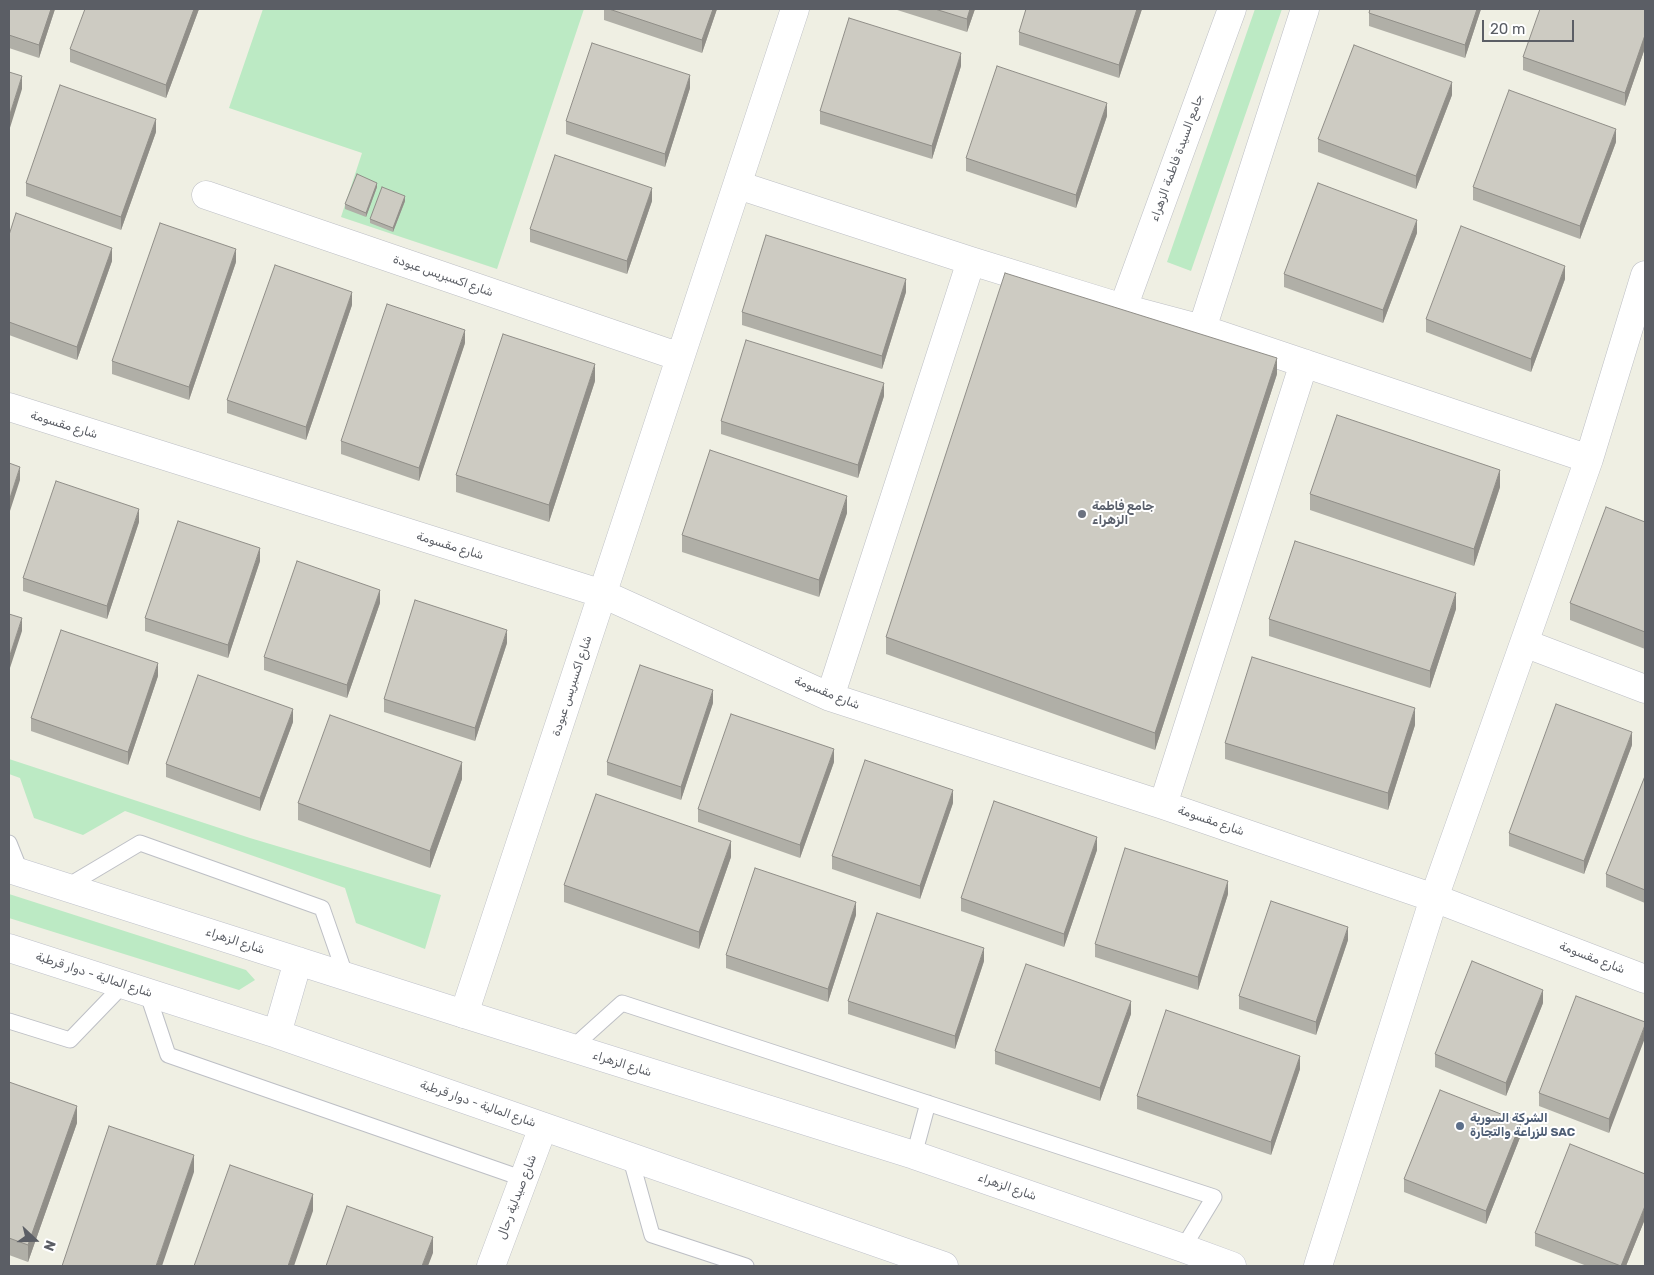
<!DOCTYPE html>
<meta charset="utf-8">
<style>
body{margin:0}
#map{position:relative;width:1654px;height:1275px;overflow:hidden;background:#efefe3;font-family:Rubik,sans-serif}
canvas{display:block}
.frame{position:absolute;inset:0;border:10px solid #5b5e65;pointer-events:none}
.north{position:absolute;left:10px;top:1215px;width:50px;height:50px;-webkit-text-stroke:4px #fff;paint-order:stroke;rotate:111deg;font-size:14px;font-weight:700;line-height:20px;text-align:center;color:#5b5e65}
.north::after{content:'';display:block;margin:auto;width:18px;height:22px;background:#5b5e65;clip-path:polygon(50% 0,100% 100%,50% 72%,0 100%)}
.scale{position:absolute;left:1482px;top:20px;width:92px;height:22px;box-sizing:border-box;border:2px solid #5b5e65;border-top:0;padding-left:6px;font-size:15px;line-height:18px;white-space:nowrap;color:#5b5e65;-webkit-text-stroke:4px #fff;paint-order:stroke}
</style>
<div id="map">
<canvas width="1654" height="1275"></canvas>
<div class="frame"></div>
<div class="north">N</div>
<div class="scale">20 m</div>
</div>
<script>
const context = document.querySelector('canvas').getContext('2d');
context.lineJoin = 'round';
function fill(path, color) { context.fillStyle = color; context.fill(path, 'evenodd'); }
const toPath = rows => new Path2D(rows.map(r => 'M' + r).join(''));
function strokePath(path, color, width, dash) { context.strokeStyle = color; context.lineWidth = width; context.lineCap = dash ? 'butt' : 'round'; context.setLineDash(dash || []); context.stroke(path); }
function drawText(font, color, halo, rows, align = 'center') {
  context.font = font + ' Rubik,Vazirmatn,sans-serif'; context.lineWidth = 4; context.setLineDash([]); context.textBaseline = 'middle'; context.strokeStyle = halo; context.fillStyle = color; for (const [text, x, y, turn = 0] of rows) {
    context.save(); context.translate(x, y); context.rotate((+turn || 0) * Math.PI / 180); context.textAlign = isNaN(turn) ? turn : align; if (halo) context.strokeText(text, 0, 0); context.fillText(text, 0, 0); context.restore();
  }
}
const green = toPath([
 [263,9,584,9,497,269,341,217,362,153,229,108],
 [1255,9,1282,9,1191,271,1167,262],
 [9,759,250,838,441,895,425,949,356,923,345,888,125,811,83,835,34,818,20,778,9,774],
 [9,894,246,970,255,980,239,990,9,918]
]);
const lane = toPath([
 [9,843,21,873],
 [66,887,140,843,322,908,346,977],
 [147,992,168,1055,524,1179],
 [9,1021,70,1040,123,985],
 [572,1048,622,1003,1214,1197,1183,1248],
 [914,1155,928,1103],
 [630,1156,652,1235,746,1266]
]);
const street = toPath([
 [738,185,971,261,1123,308,1202,329,1589,459],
 [206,195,680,357],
 [1123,308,1232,9],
 [1202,329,1305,9],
 [9,407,603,594,830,697,1163,805,1434,898,1645,979],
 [1524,643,1645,689],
 [830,697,971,261],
 [1163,805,1304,363],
 [464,1014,795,9],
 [491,1266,543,1127],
 [1318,1266,1434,898,1589,459,1645,275]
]);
const secondary = toPath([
 [9,869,464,1014,914,1155,1183,1248,1232,1266],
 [9,948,277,1034,944,1266],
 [277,1034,298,961]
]);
const wall = toPath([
 [9,9,55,9,39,58,9,48],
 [199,9,166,98,70,62,70,49],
 [604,9,717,9,702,53,604,20],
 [894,9,975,9,967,32],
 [1026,9,1142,9,1119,78,1019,45,1019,32],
 [1370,9,1481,9,1465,58,1369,26,1369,13],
 [1645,9,1645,48,1625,106,1523,70,1523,57],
 [961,66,932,159,820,124,820,111],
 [690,88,665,167,566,134,566,121],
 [1452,95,1416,189,1318,152,1318,139],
 [1107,116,1076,208,966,171,966,158],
 [156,132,121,230,26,196,26,183],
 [1616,142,1580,239,1473,200,1473,187],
 [377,187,366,217,345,209,345,204],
 [405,201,393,232,370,223,370,219],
 [652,201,627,274,530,242,530,229],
 [1417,233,1383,323,1284,287,1284,274],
 [9,235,112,261,77,360,9,335],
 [236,262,189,400,112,374,112,361],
 [1565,279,1531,372,1426,332,1426,319],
 [906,292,882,369,742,325,742,312],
 [352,305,306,440,227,413,227,400],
 [465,343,419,481,341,454,341,441],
 [1277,374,1155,750,886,654,886,637],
 [595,381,549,522,456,492,456,475],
 [884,396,858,478,721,434,721,421],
 [1500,487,1474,566,1310,510,1310,494],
 [847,513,819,597,682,552,682,535],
 [139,522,107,619,23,591,23,578],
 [1645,522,1645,649,1570,620,1570,603],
 [260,561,228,658,145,631,145,618],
 [380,603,347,698,264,670,264,657],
 [1456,609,1430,688,1269,636,1269,619],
 [507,643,475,741,384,712,384,699],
 [158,676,128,765,31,731,31,718],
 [713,703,681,800,607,775,607,762],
 [293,722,260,811,166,777,166,764],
 [1415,725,1388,810,1225,759,1225,743],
 [1632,745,1584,874,1509,846,1509,833],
 [834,762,800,858,698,822,698,809],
 [1645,776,1645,903,1606,887,1606,874],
 [462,779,430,868,298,820,298,803],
 [953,803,920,899,832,869,832,856],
 [1097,850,1064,947,961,911,961,898],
 [731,857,699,949,564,902,564,885],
 [1228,894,1198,990,1095,957,1095,944],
 [856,915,828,1002,726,968,726,955],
 [1348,940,1316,1035,1239,1009,1239,996],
 [984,961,955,1049,848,1014,848,1001],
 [1543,1003,1506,1096,1435,1067,1435,1054],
 [1131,1014,1100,1101,995,1064,995,1051],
 [1645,1022,1609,1133,1539,1106,1539,1093],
 [1300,1069,1271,1155,1137,1109,1137,1096],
 [9,1082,77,1123,28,1262,9,1255],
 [1521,1135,1486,1224,1404,1192,1404,1179],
 [1645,1219,1626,1266,1587,1266,1535,1246,1535,1233]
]);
const shadedWall = toPath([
 [51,9,55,9,39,58,39,45],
 [194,9,199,9,166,98,166,85],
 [713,9,717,9,702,53,702,40],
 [970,9,975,9,967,32,967,19],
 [1137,9,1142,9,1119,78,1119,65],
 [1477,9,1481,9,1465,58,1465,45],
 [1645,35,1645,48,1625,106,1625,93],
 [961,53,961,66,932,159,932,146],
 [690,75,690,88,665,167,665,154],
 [22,76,22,89,9,131,9,117],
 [1452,82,1452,95,1416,189,1416,176],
 [1107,103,1107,116,1076,208,1076,195],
 [156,119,156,132,121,230,121,217],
 [1616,129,1616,142,1580,239,1580,226],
 [377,183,377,187,366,217,366,213],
 [652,188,652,201,627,274,627,261],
 [405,196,405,201,393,232,393,228],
 [1417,220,1417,233,1383,323,1383,310],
 [112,248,112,261,77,360,77,347],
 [236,249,236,262,189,400,189,387],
 [1565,266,1565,279,1531,372,1531,359],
 [906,279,906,292,882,369,882,356],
 [352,292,352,305,306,440,306,427],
 [465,330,465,343,419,481,419,468],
 [1277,358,1277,374,1155,750,1155,733],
 [595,364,595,381,549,522,549,505],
 [884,383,884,396,858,478,858,465],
 [20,467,20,480,9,514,9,501],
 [1500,470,1500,487,1474,566,1474,549],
 [847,496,847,513,819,597,819,580],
 [139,509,139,522,107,619,107,606],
 [260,548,260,561,228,658,228,645],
 [380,590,380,603,347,698,347,685],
 [1456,593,1456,609,1430,688,1430,671],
 [22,618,22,631,9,671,9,658],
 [507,630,507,643,475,741,475,728],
 [158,663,158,676,128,765,128,752],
 [713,690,713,703,681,800,681,787],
 [1415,708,1415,725,1388,810,1388,793],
 [293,709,293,722,260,811,260,798],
 [1632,732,1632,745,1584,874,1584,861],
 [834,749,834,762,800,858,800,845],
 [462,762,462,779,430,868,430,851],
 [953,790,953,803,920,899,920,886],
 [1097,837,1097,850,1064,947,1064,934],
 [731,841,731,857,699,949,699,932],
 [1228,881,1228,894,1198,990,1198,977],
 [856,902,856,915,828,1002,828,989],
 [1348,927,1348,940,1316,1035,1316,1022],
 [984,948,984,961,955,1049,955,1036],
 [1543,990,1543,1003,1506,1096,1506,1083],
 [1131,1001,1131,1014,1100,1101,1100,1088],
 [1645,1025,1645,1038,1609,1133,1609,1119],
 [1300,1056,1300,1069,1271,1155,1271,1142],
 [77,1106,77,1123,28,1262,28,1245],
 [1521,1122,1521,1135,1486,1224,1486,1211],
 [194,1155,194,1172,162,1266,156,1266],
 [313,1194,313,1211,294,1266,288,1266],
 [1645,1206,1645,1219,1626,1266,1621,1266],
 [433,1237,433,1253,428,1266,422,1266]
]);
const building = toPath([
 [9,9,51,9,39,45,9,35,9,9],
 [85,9,194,9,166,85,70,49,85,9],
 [609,9,713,9,702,40,609,9],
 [935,9,970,9,967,19,935,9],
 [1026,9,1137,9,1119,65,1019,32,1026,9],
 [1370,9,1477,9,1465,45,1369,13,1370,9],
 [1540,9,1645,9,1645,35,1625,93,1523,57,1540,9],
 [849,18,961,53,932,146,820,111,849,18],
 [592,43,690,75,665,154,566,121,592,43],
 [1354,45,1452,82,1416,176,1318,139,1354,45],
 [997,66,1107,103,1076,195,966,158,997,66],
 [9,72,22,76,9,117,9,72],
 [60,85,156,119,121,217,26,183,60,85],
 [1509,90,1616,129,1580,226,1473,187,1509,90],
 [555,155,652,188,627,261,530,229,555,155],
 [357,174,377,183,366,213,345,204,357,174],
 [1318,183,1417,220,1383,310,1284,274,1318,183],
 [382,187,405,196,393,228,370,219,382,187],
 [16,213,112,248,77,347,9,322,9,235,16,213],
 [160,223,236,249,189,387,112,361,160,223],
 [1461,226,1565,266,1531,359,1426,319,1461,226],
 [766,235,906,279,882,356,742,312,766,235],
 [275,265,352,292,306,427,227,400,275,265],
 [1005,273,1277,358,1155,733,886,637,1005,273],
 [387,304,465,330,419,468,341,441,387,304],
 [503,334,595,364,549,505,456,475,503,334],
 [746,340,884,383,858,465,721,421,746,340],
 [1337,415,1500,470,1474,549,1310,494,1337,415],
 [710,450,847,496,819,580,682,535,710,450],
 [9,463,20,467,9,501,9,463],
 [56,481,139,509,107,606,23,578,56,481],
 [1606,507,1645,522,1645,632,1570,603,1606,507],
 [178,521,260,548,228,645,145,618,178,521],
 [1295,541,1456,593,1430,671,1269,619,1295,541],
 [297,561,380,590,347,685,264,657,297,561],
 [415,600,507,630,475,728,384,699,415,600],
 [9,614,22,618,9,658,9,614],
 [61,630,158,663,128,752,31,718,61,630],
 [1252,657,1415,708,1388,793,1225,743,1252,657],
 [640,665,713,690,681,787,607,762,640,665],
 [198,675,293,709,260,798,166,764,198,675],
 [1556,704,1632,732,1584,861,1509,833,1556,704],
 [731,714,834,749,800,845,698,809,731,714],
 [330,715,462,762,430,851,298,803,330,715],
 [865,760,953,790,920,886,832,856,865,760],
 [1645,776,1645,890,1606,874,1645,776],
 [596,794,731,841,699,932,564,885,596,794],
 [994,801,1097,837,1064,934,961,898,994,801],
 [1125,848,1228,881,1198,977,1095,944,1125,848],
 [755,868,856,902,828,989,726,955,755,868],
 [1271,901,1348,927,1316,1022,1239,996,1271,901],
 [877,913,984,948,955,1036,848,1001,877,913],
 [1472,961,1543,990,1506,1083,1435,1054,1472,961],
 [1026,964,1131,1001,1100,1088,995,1051,1026,964],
 [1576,996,1645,1022,1645,1025,1609,1119,1539,1093,1576,996],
 [1166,1010,1300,1056,1271,1142,1137,1096,1166,1010],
 [9,1082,77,1106,28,1245,9,1238,9,1082],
 [1440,1090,1521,1122,1486,1211,1404,1179,1440,1090],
 [109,1126,194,1155,156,1266,62,1266,109,1126],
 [1570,1144,1645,1174,1645,1206,1621,1266,1535,1233,1570,1144],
 [230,1165,313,1194,288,1266,194,1266,230,1165],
 [347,1206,433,1237,422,1266,326,1266,347,1206]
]);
const markers = [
 [1082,514,5,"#6b7280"],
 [1460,1126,5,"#5c6f8a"]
];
const streetNames = [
 ["جامع السيدة فاطمة الزهراء",1177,158,-70],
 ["شارع اكسبريس عبودة",443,276,19],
 ["شارع مقسومة",64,425,17],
 ["شارع مقسومة",450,546,17],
 ["شارع اكسبريس عبودة",572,686,-72],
 ["شارع مقسومة",827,693,22],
 ["شارع مقسومة",1211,821,19],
 ["شارع الزهراء",235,941,18],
 ["شارع مقسومة",1592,958,21],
 ["شارع المالية - دوار قرطبة",94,975,18],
 ["شارع الزهراء",622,1064,17],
 ["شارع المالية - دوار قرطبة",478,1104,19],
 ["شارع الزهراء",1007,1187,19],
 ["شارع صيدلية رحال",517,1197,-69]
];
const worshipNames = [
 ["جامع فاطمة",1092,507],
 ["الزهراء",1092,521]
];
const serviceNames = [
 ["الشركة السورية",1470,1119],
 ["للزراعة والتجارة SAC",1470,1133]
];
fill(green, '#bceac4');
strokePath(lane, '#bdbfc5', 17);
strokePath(street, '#bdbfc5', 29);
strokePath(secondary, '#bfc1ca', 29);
strokePath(lane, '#fff', 15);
strokePath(street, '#fff', 28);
strokePath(secondary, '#fff', 28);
fill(wall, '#b0afa7');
fill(shadedWall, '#908e88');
fill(building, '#cdcbc2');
strokePath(building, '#908e88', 1);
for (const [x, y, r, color] of markers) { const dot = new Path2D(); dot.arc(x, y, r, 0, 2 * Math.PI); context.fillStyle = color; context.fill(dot); strokePath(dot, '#fff', 2); }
drawText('12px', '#5b5e65', '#fff', streetNames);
drawText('bold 12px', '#5b616d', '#fff', worshipNames, 'left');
drawText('bold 12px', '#4e5e75', '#fff', serviceNames, 'left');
</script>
